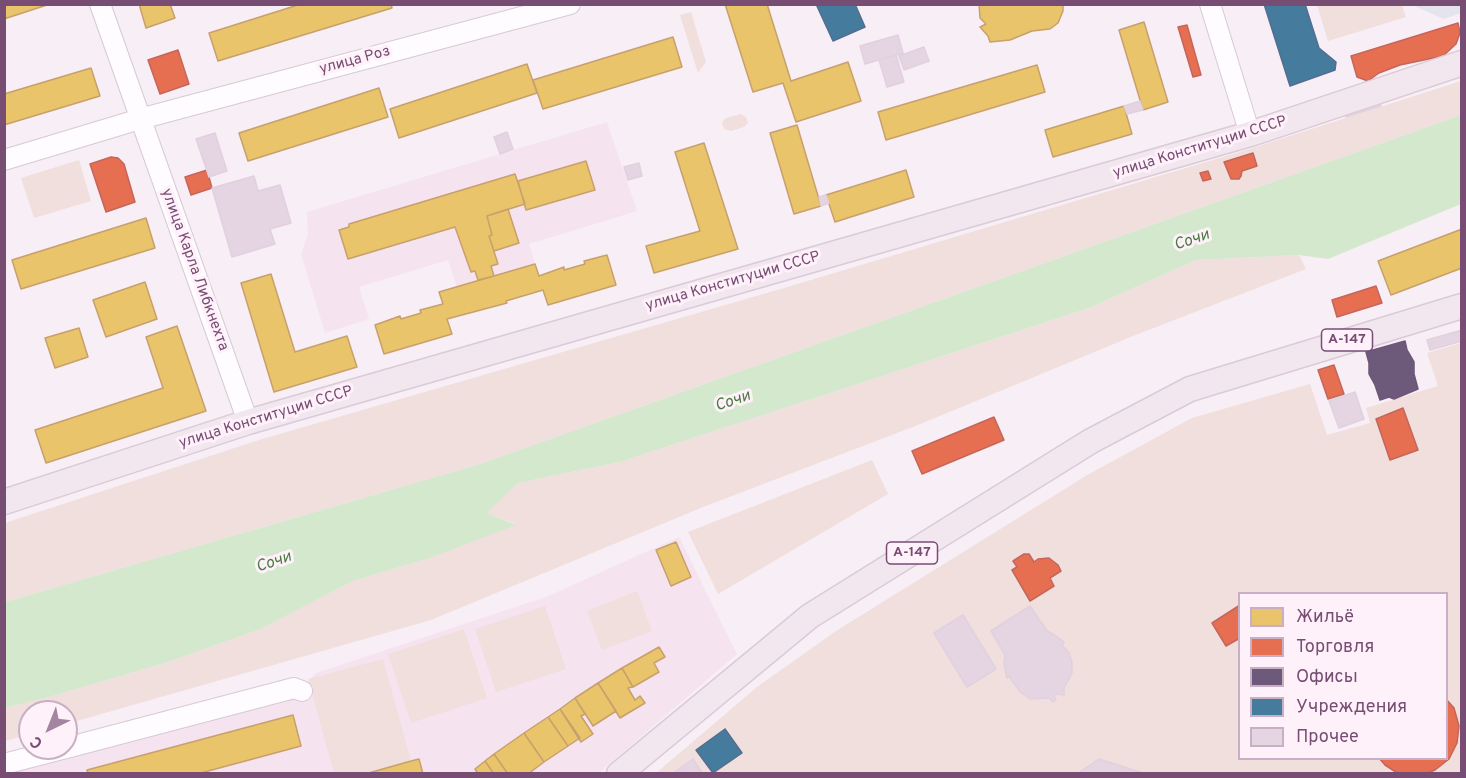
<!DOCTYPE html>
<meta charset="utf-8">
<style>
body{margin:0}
#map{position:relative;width:1466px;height:778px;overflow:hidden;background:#f8eef5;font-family:Overpass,sans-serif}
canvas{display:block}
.frame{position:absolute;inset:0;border:6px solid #774d74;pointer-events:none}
.legend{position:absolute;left:1238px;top:592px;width:210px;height:168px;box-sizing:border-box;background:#fff1fa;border:2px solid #c9afc4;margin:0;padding:8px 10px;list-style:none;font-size:18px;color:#774d74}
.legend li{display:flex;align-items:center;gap:12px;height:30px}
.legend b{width:30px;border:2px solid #c9afc4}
.north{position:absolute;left:18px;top:700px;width:60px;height:60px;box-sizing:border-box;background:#fff1fa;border:2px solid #c9afc4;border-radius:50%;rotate:223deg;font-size:16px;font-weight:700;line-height:24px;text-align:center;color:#774d74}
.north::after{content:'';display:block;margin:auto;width:21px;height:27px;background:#a485a1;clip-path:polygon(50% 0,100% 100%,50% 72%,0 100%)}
</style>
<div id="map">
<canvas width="1466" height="778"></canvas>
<div class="frame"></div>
<ul class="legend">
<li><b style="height:16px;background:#e9c46a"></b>Жильё</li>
<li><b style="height:16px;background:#e76f51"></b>Торговля</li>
<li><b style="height:16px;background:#6d597a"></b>Офисы</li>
<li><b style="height:16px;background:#457b9d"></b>Учреждения</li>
<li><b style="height:16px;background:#e5d5e2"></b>Прочее</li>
</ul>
<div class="north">С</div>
</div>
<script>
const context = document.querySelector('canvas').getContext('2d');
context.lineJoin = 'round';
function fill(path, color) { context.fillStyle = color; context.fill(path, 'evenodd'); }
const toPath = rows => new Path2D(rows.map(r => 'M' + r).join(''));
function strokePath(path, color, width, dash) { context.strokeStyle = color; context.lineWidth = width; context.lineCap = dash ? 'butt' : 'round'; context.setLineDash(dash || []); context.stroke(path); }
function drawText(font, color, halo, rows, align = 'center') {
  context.font = font + ' Overpass,sans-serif'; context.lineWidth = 6; context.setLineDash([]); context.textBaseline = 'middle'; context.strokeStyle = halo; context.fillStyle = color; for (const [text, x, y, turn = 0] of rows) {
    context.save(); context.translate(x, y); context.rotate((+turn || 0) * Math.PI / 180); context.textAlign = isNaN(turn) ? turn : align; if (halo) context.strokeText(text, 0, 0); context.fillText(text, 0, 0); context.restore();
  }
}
const residential = toPath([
 [607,122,637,211,529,244,535,264,457,287,448,260,359,287,369,319,325,333,301,254,308,234,307,212],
 [679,537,737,654,599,773,5,774,4,770,293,699,316,673,546,597]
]);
const education = toPath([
 [1412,5,1461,5,1461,13,1444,19]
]);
const green = toPath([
 [1320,4,1402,5,1406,17,1328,41,1317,5],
 [691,12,706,62,698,73,680,15],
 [1461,81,1461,115,477,465,5,602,5,523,259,440,784,288,1243,151],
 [741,114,746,117,748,123,744,127,731,131,724,129,722,122,726,118],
 [79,160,91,201,34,218,21,178],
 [1299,255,1306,269,1133,336,918,425,703,507,431,620,66,724,66,712,30,712,30,734,5,741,4,708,49,697,165,663,261,629,353,581,430,558,515,524,487,513,518,483,620,462,1089,308,1196,260],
 [1461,343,1461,773,655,774,757,687,836,631,1089,474,1192,418,1310,384,1327,435,1370,423,1366,408,1438,386,1427,353],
 [1240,594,1446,594,1446,758,1240,758],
 [872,460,888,494,718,594,688,532],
 [637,591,652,631,602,650,587,611],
 [545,606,566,669,496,692,475,629],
 [464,629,487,698,411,723,388,654],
 [383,659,411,761,365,773,334,773,308,679]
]);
const water = toPath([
 [1461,115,1461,204,1328,259,1299,255,1196,260,1089,308,620,462,518,483,487,513,516,525,430,558,353,581,261,629,165,663,49,697,5,708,5,602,477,465]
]);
const homes = toPath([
 [4,4,50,4,4,19,4,4],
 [139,4,170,4,175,18,146,28,139,4],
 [301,4,391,4,392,8,218,61,209,33,301,4],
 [725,4,767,4,791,81,848,62,861,101,796,122,783,83,753,92,725,4],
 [979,4,1063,4,1063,11,1058,23,1050,29,1032,31,1010,40,990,42,988,36,980,27,986,24,980,18,979,4],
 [1144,22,1168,102,1143,110,1119,30,1144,22],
 [673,37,682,67,543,109,533,80,673,37],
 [527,64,537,93,399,138,390,109,527,64],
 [1037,65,1045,92,886,140,878,112,1037,65],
 [91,68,100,96,4,125,4,94,91,68],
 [379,88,388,117,248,161,239,133,379,88],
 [1124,106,1132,134,1053,157,1045,130,1124,106],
 [797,125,821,206,794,214,770,133,797,125],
 [704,143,738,249,654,273,646,246,700,231,675,152,704,143],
 [586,161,595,190,526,210,518,181,586,161],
 [906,170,914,197,835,222,826,195,906,170],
 [515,174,525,204,487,216,492,235,489,236,498,264,491,266,494,276,478,280,475,271,471,272,455,227,348,259,339,230,349,227,349,224,515,174],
 [508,209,519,243,494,251,489,236,492,235,487,216,508,209],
 [146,218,155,248,21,289,12,260,146,218],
 [1462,229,1462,268,1391,295,1378,261,1462,229],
 [607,255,616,285,548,305,543,290,506,301,507,303,447,319,452,334,384,354,375,325,400,316,401,319,421,313,420,310,443,304,439,292,535,264,539,276,564,267,564,270,585,264,584,261,607,255],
 [271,274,295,352,347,336,357,367,274,392,241,283,271,274],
 [145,282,157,319,106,337,93,300,145,282],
 [177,326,206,411,46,463,35,430,163,388,146,337,177,326],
 [79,328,88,357,55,368,45,338,79,328],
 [676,542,691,577,671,586,656,550,676,542],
 [659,647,665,657,654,663,659,672,633,687,622,668,659,647],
 [622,668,633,687,628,688,635,700,640,696,645,703,620,718,598,683,622,668],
 [598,683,616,711,593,726,575,698,598,683],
 [575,698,585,714,581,716,593,734,581,742,560,709,575,698],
 [560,709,580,738,568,746,548,717,560,709],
 [293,715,301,746,197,774,88,774,87,770,293,715],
 [548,717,568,746,544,762,524,733,548,717],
 [524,733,544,762,528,774,508,774,494,754,524,733],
 [494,754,508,774,494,774,485,761,494,754],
 [419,759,423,774,365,774,411,761,419,759],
 [485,761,494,774,478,774,475,769,485,761]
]);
const shops = toPath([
 [1458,23,1460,33,1456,44,1443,56,1400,65,1379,73,1368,81,1357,77,1351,56,1458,23],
 [1187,25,1201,75,1193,77,1178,27,1187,25],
 [178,50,189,84,160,94,148,60,178,50],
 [1253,153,1257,166,1242,171,1241,176,1239,179,1231,179,1224,162,1253,153],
 [111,157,118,158,124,164,135,202,106,212,90,164,111,157],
 [207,170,212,188,191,195,185,177,207,170],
 [1208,171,1211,179,1203,181,1200,173,1208,171],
 [1376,286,1382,303,1337,317,1332,300,1376,286],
 [1334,365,1344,394,1328,399,1318,370,1334,365],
 [1403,408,1418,450,1390,460,1376,419,1403,408],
 [994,417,1004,440,922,474,912,451,994,417],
 [1024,554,1029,554,1034,562,1038,559,1049,558,1058,565,1061,571,1050,578,1054,586,1030,601,1012,570,1017,567,1013,561,1024,554],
 [1240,605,1240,638,1226,646,1212,623,1240,605],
 [1446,699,1454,708,1459,726,1457,743,1449,759,1435,770,1425,774,1399,774,1385,765,1379,758,1446,758,1446,699]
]);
const offices = toPath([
 [1405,341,1407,350,1414,362,1414,374,1418,389,1394,399,1389,397,1380,400,1375,385,1369,374,1369,363,1366,352,1405,341]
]);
const public = toPath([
 [816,4,855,4,865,27,833,41,816,4],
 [1264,4,1305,4,1319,48,1336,62,1335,70,1290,86,1264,4],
 [725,729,742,753,713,773,696,750,725,729]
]);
const building = toPath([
 [898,35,903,53,865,64,860,46,898,35],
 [924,47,929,61,904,70,899,56,924,47],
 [896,55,904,82,887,87,879,60,896,55],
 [1378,97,1381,106,1346,117,1343,108,1378,97],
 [1140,101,1143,110,1127,114,1124,106,1140,101],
 [507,132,513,149,500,154,494,137,507,132],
 [215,133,227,171,209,177,196,139,215,133],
 [639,163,642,176,628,180,624,167,639,163],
 [254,176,258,191,280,185,291,223,270,229,275,244,232,257,212,188,254,176],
 [826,195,829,203,821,206,819,197,826,195],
 [1462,330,1462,341,1430,350,1427,340,1462,330],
 [1355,392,1364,419,1339,428,1329,401,1355,392],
 [1030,606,1047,631,1056,636,1064,642,1062,645,1069,653,1072,663,1072,673,1064,688,1064,695,1057,694,1054,696,1056,700,1053,702,1049,698,1030,699,1020,692,1009,676,1007,678,1004,663,1005,655,991,631,1030,606],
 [963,615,996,669,967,687,934,633,963,615],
 [693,759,703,774,672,774,693,759],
 [1099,759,1146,774,1077,774,1099,759]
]);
const minor = toPath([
 [100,4,248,422],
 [1210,4,1250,134],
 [4,160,140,119,570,4],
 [66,748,294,688,302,691],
 [4,764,66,748]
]);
const major = toPath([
 [4,502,248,422,1250,134,1462,63],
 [619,774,810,616,1091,441,1190,389,1462,306]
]);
const shields = [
 [1347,340,51],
 [912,553,51]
];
const shieldNames = [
 ["А-147",1347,340],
 ["А-147",912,553]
];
const streetNames = [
 ["улица Роз",355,61,-15],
 ["улица Конституции СССР",1200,148,-17],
 ["улица Карла Либкнехта",194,270,70],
 ["улица Конституции СССР",733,282,-16],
 ["улица Конституции СССР",266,418,-17]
];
const waterNames = [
 ["Сочи",1192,241,-19],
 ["Сочи",733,402,-19],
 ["Сочи",274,563,-19]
];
fill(residential, '#f6e3f0');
fill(education, '#e5e3ed');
fill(green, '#f0dfdc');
fill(water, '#d4e8ce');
fill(homes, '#e9c46a');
strokePath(homes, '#c7a06d', 1.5);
fill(shops, '#e76f51');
strokePath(shops, '#c5655c', 1.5);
fill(offices, '#6d597a');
strokePath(offices, '#705578', 1.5);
fill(public, '#457b9d');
strokePath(public, '#546d91', 1.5);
fill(building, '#e5d5e2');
strokePath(building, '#e1d0de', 1.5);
strokePath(minor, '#d6cad4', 22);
strokePath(major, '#d9cbd7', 27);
strokePath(minor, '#fefcfe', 20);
strokePath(major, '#f3e7ef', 24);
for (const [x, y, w] of shields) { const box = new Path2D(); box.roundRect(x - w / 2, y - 11, w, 22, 4.5); context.fillStyle = '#fff1fa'; context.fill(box); strokePath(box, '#774d74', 1.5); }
drawText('bold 14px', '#774d74', null, shieldNames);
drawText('15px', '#774d74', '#fff1fa', streetNames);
drawText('italic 16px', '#477c40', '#fff1fa', waterNames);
</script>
